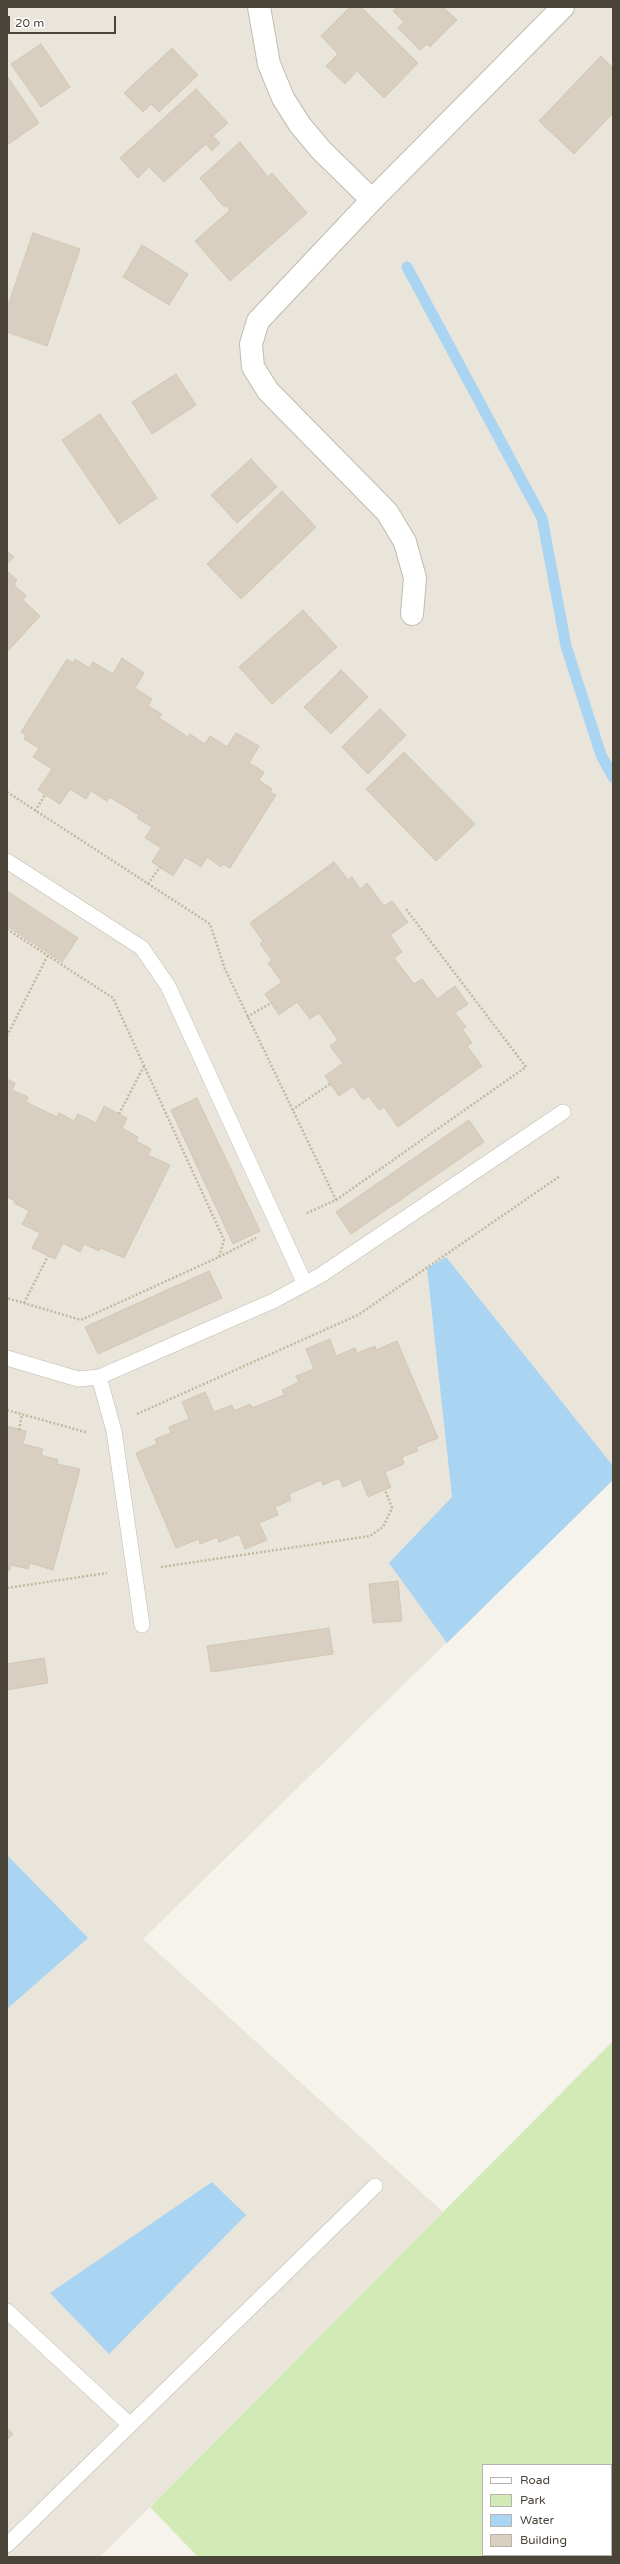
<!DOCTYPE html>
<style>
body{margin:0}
#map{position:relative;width:620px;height:2564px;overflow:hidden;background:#f6f3ec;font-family:"Varela Round",sans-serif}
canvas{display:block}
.frame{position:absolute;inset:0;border:8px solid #4b4439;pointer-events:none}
.legend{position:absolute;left:482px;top:2464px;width:130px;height:92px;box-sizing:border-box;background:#fff;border:1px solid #b7b4b0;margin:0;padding:5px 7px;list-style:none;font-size:12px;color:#4b4439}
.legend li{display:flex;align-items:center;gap:8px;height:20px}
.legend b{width:20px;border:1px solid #b7b4b0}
.scale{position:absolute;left:8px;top:16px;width:108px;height:18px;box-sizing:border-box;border:2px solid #4b4439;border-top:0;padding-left:5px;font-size:12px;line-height:14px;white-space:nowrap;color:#4b4439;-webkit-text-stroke:3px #fff;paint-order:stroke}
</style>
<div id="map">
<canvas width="620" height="2564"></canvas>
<div class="frame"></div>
<ul class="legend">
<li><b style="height:5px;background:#fff"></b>Road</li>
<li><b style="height:11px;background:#d2eab5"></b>Park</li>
<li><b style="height:11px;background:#a9d4f2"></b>Water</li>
<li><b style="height:11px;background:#d8cfc1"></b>Building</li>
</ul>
<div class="scale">20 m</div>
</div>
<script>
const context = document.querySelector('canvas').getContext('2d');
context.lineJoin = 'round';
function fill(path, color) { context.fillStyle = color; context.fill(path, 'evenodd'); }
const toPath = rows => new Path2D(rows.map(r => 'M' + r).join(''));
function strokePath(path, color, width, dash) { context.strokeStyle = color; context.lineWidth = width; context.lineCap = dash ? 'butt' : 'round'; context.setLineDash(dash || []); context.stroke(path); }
const residential = toPath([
 [7,7,613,7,613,1480,143,1939,443,2212,100,2557,7,2557]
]);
const green = toPath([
 [613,2041,613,2557,198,2557,150,2507],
 [483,2465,611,2465,611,2555,483,2555]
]);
const water = toPath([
 [446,1257,613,1466,613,1480,447,1643,389,1563,452,1497,427,1268],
 [7,1855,88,1938,7,2009],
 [212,2182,246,2215,109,2354,50,2293]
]);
const stream = toPath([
 [407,267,542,518,566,646,601,755,613,777]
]);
const building = toPath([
 [350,7,361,7,418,63,384,98,357,71,345,84,326,66,338,54,321,36,350,7],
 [397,7,443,7,457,20,430,47,427,44,420,50,398,28,404,22,393,11,397,7],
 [41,44,70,87,41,107,11,64,41,44],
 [172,48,198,75,159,112,151,104,143,112,124,93,172,48],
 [601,56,613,68,613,113,574,154,539,121,601,56],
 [7,76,39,123,7,145,7,76],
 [196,89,228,123,213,136,220,143,212,151,206,144,164,182,149,167,138,178,120,158,196,89],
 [240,142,268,177,272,173,307,213,230,281,195,241,230,210,226,205,224,207,200,178,240,142],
 [33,233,80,249,47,346,7,332,7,308,33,233],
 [142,245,188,274,169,305,123,277,142,245],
 [176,374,196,405,152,434,132,402,176,374],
 [100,414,157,498,119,524,62,440,100,414],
 [251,459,277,487,237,523,211,495,251,459],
 [282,491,316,527,241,599,207,564,282,491],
 [7,551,14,557,7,564,7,551],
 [7,571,17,580,14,585,26,596,23,600,40,616,7,652,7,571],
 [303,610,337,647,272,704,239,667,303,610],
 [122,658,144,673,135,688,152,699,148,706,162,714,159,718,188,737,190,734,205,744,210,736,227,747,236,733,259,746,249,763,264,772,259,780,272,789,270,792,276,795,230,868,223,864,221,867,207,857,201,867,185,857,173,876,152,862,161,848,145,838,152,827,137,818,139,815,109,797,107,801,91,791,86,799,70,789,60,804,38,790,52,769,33,757,39,748,24,739,26,735,21,732,67,659,73,663,75,659,89,668,93,662,113,674,122,658],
 [341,670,368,697,331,734,304,707,341,670],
 [380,709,406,735,368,774,342,747,380,709],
 [404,752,475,824,436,861,366,789,404,752],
 [334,862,348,880,352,877,360,889,367,883,384,906,392,901,408,922,390,935,402,952,394,958,414,984,422,979,437,999,455,986,468,1004,455,1013,466,1027,462,1029,472,1043,467,1046,482,1066,398,1127,384,1107,379,1110,369,1096,363,1100,353,1086,339,1096,325,1076,343,1063,330,1046,338,1040,319,1013,310,1019,297,1002,279,1015,265,994,282,982,268,963,272,960,260,944,263,941,250,923,334,862],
 [7,891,78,938,62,962,7,926,7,891],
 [7,1079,15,1083,12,1090,28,1097,26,1102,57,1117,59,1113,74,1121,78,1114,96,1123,104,1106,127,1118,122,1128,138,1137,136,1141,151,1149,148,1155,170,1165,124,1258,101,1248,99,1251,84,1244,80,1252,63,1243,55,1259,32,1248,40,1233,22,1224,29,1211,14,1203,15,1201,7,1197,7,1079],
 [197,1098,260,1231,233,1244,171,1110,197,1098],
 [469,1120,484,1142,351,1234,336,1212,469,1120],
 [209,1271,222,1298,98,1354,85,1327,209,1271],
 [330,1339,336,1356,355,1348,357,1353,375,1346,376,1350,397,1341,438,1438,416,1447,418,1451,402,1457,404,1464,385,1472,391,1487,368,1497,361,1479,343,1487,339,1478,323,1485,321,1480,289,1494,291,1500,275,1507,278,1515,259,1523,267,1540,245,1549,239,1534,219,1542,217,1537,200,1544,199,1539,176,1548,136,1453,157,1444,155,1439,171,1433,169,1427,189,1419,182,1402,205,1392,214,1412,232,1405,234,1411,250,1404,252,1408,284,1395,282,1390,299,1382,296,1376,314,1369,306,1349,330,1339],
 [7,1426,26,1431,23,1444,43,1449,41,1455,58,1460,57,1464,80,1469,53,1570,30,1563,28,1569,11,1565,9,1571,7,1570,7,1426],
 [398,1581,402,1621,373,1623,369,1584,398,1581],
 [329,1628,333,1654,211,1672,207,1646,329,1628],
 [44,1658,48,1683,7,1690,7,1664,44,1658],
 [7,2428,13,2434,7,2440,7,2428]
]);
const path = toPath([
 [7,792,210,924,225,969,336,1200,307,1213],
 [35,811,45,795],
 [148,884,160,867],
 [7,929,113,998,224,1240,219,1257,81,1320,7,1298],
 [247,1017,271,1003],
 [7,1036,48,955],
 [292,1110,330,1084],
 [119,1114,144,1066],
 [336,1200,526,1067,406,909],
 [219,1257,256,1238],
 [24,1303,48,1256],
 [7,1410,85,1432,86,1434],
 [137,1414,358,1315,560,1176],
 [19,1430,22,1414],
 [161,1567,370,1536,383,1527,392,1508,385,1490],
 [7,1588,107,1573]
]);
const service = toPath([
 [7,861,142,948,168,986,305,1284],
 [7,1358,78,1379,99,1377,273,1301,321,1275,563,1112],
 [99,1377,114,1431,142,1625],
 [7,2311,130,2425],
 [7,2545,375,2186]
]);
const minor = toPath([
 [259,7,269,64,283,98,300,125,321,150,372,200],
 [412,614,415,578,405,542,387,512,268,391,253,367,251,344,258,321,372,200,563,7]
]);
fill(residential, '#eae5da');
fill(green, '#d2eab5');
fill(water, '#a9d4f2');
strokePath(stream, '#a9d4f2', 11);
fill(building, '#d8cfc1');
strokePath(building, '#d3c7b4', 1);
strokePath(service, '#c2bbae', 16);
strokePath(minor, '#c2bbae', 24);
strokePath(path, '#c4b79f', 2.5, [2, 2]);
strokePath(service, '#fff', 15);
strokePath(minor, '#fff', 22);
</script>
